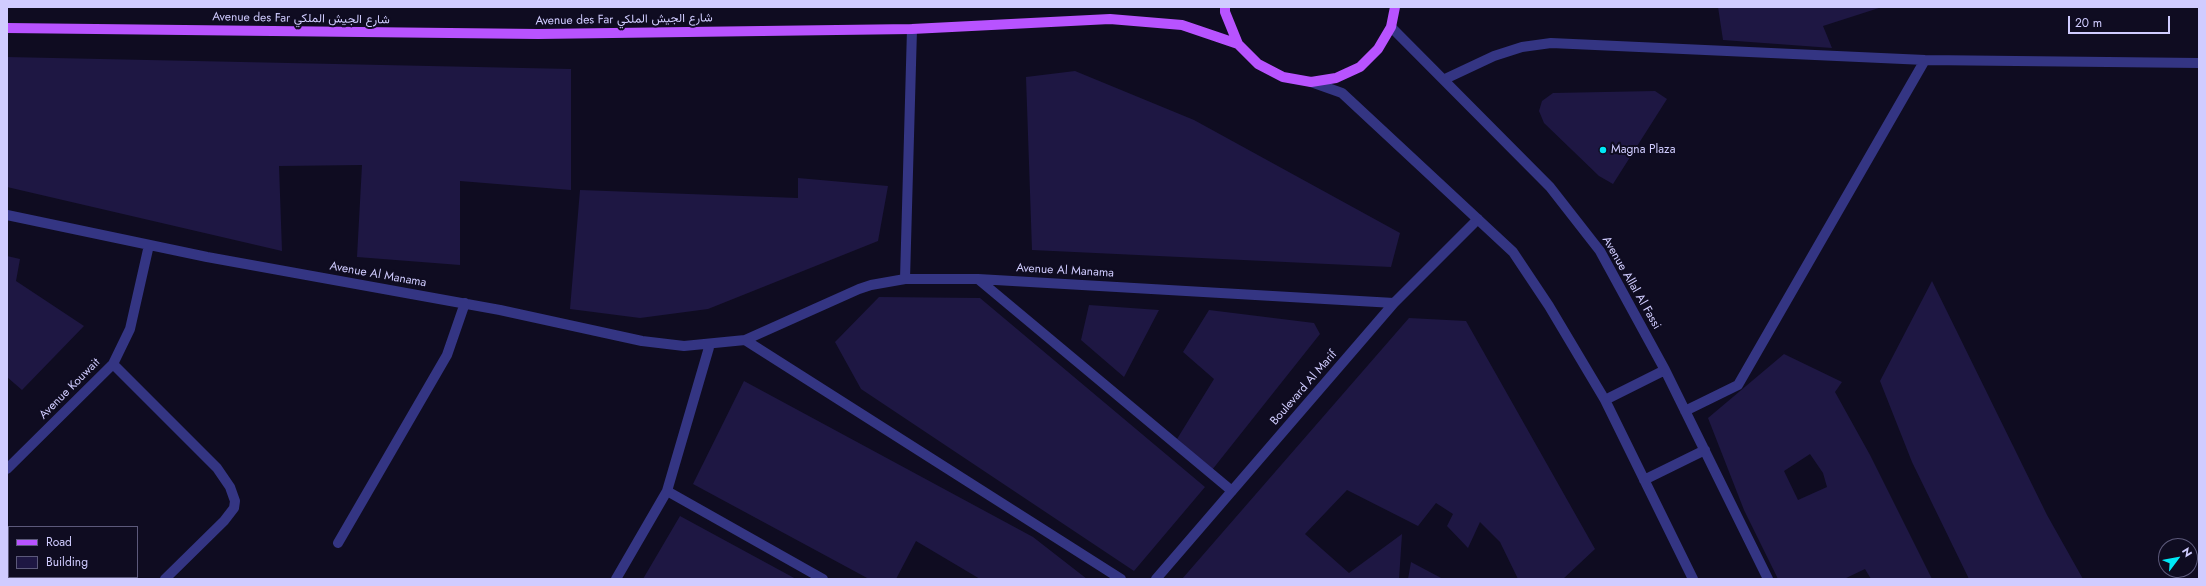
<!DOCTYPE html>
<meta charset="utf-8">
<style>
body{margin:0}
#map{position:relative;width:2206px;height:586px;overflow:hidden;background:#0f0c21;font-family:Jost,sans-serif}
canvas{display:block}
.frame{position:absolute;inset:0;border:8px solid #d0ccff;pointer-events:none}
.legend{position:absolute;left:8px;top:526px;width:130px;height:52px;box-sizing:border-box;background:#0f0c21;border:1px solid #5c597a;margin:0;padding:5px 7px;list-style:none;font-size:12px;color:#d0ccff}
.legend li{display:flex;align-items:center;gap:8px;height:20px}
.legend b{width:20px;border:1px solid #5c597a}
.north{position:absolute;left:2158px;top:538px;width:40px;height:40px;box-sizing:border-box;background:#0f0c21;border:1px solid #5c597a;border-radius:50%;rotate:58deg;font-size:11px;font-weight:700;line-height:16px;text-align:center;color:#d0ccff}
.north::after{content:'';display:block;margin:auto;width:14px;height:18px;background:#00e9f7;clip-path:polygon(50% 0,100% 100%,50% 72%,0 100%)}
.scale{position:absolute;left:2068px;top:16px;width:102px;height:18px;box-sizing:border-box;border:2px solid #d0ccff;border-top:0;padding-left:5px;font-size:12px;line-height:14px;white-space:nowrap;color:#d0ccff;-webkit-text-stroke:3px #0f0c21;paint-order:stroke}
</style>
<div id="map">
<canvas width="2206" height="586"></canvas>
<div class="frame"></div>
<ul class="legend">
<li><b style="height:5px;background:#b853ff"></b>Road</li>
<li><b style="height:11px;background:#1e1743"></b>Building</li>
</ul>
<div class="north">N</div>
<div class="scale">20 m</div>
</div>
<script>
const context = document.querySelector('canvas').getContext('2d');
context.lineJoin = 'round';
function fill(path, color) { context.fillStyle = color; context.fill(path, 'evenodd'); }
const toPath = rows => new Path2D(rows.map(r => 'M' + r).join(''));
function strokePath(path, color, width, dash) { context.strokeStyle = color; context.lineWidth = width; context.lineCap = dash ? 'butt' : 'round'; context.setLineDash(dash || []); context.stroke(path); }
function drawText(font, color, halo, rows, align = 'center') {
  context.font = font + ' Jost,Vazirmatn,sans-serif'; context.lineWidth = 4; context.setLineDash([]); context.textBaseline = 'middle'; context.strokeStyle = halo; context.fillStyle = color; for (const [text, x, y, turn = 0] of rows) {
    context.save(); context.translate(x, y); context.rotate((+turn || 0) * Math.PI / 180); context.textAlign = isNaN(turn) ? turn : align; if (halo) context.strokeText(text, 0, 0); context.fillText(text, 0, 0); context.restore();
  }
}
const building = toPath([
 [1718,7,1882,7,1823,26,1832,48,1723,40],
 [7,57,571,69,571,190,460,181,460,265,357,257,362,165,279,166,282,251,7,187],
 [1075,71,1194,120,1400,233,1391,267,1032,250,1026,77],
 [1655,91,1667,99,1613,184,1599,176,1544,123,1539,111,1542,101,1553,93],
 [798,178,888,186,878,241,708,309,640,318,570,309,580,190,798,198],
 [7,256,20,259,16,281,84,326,22,390,7,377],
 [1932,281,2047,515,2083,579,1969,579,1912,462,1880,381],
 [879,297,980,298,1205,487,1134,571,861,389,835,342],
 [1089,305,1159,310,1124,377,1081,340],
 [1209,310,1314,323,1320,334,1212,470,1177,439,1214,379,1183,352],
 [1409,318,1466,321,1595,549,1563,579,1518,579,1500,542,1480,522,1468,548,1447,526,1453,514,1436,503,1418,526,1347,490,1305,534,1349,573,1402,534,1399,579,1182,579],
 [1784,354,1842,382,1835,392,1870,455,1932,579,1871,579,1865,569,1844,579,1778,579,1744,510,1708,418],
 [1810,454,1823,473,1827,487,1798,500,1784,471],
 [744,381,1033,537,1087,579,980,579,916,541,896,579,869,579,693,484],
 [680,516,796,579,643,579],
 [1411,562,1443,579,1408,579]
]);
const minor = toPath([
 [1391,27,1550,187,1600,251,1665,370,1768,579],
 [1445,79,1494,56,1522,47,1551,43,1925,60,2199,63],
 [1311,82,1342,93,1513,252,1549,306,1605,400,1693,579],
 [7,215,207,257,500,310,642,341,684,346,745,340,859,289,871,285,905,279,978,279,1394,303],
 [905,279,912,29],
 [978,279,1232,491],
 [745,340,1121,579],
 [113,364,217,468,230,487,235,501,234,508,224,521,165,579],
 [1605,400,1665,370],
 [1685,411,1738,385,1925,60],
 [7,469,113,364,130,329,149,245],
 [1644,480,1705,450],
 [667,491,823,579],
 [7,541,9,543],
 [338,543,447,355,465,303],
 [50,577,52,579],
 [616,579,667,491,710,344],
 [1156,579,1394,303,1478,219]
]);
const major = toPath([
 [1225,7,1225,12,1238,44,1258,64,1283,77,1311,82,1336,78,1360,67,1378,49,1391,27,1395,7],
 [7,28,538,34,912,29,1110,19,1182,25,1238,44]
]);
const markers = [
 [1603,150,4,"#00e9f7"]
];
const streetNames = [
 ["Avenue des Far شارع الجيش الملكي",301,19,1],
 ["Avenue des Far شارع الجيش الملكي",624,20,-1],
 ["Avenue Al Manama",1065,271,3],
 ["Avenue Al Manama",378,275,10],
 ["Avenue Allal Al Fassi",1631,283,60],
 ["Boulevard Al Marif",1304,388,-49],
 ["Avenue Kouwait",70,389,-45]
];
const poiNames = [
 ["Magna Plaza",1611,150]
];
fill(building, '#1e1743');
strokePath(minor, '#343583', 10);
strokePath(major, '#b853ff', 10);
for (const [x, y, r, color] of markers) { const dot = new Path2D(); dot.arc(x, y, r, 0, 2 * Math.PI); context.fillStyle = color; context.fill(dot); strokePath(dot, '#0f0c21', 1.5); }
drawText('12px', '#d0ccff', '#0f0c21', streetNames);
drawText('12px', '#d0ccff', '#0f0c21', poiNames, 'left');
</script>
